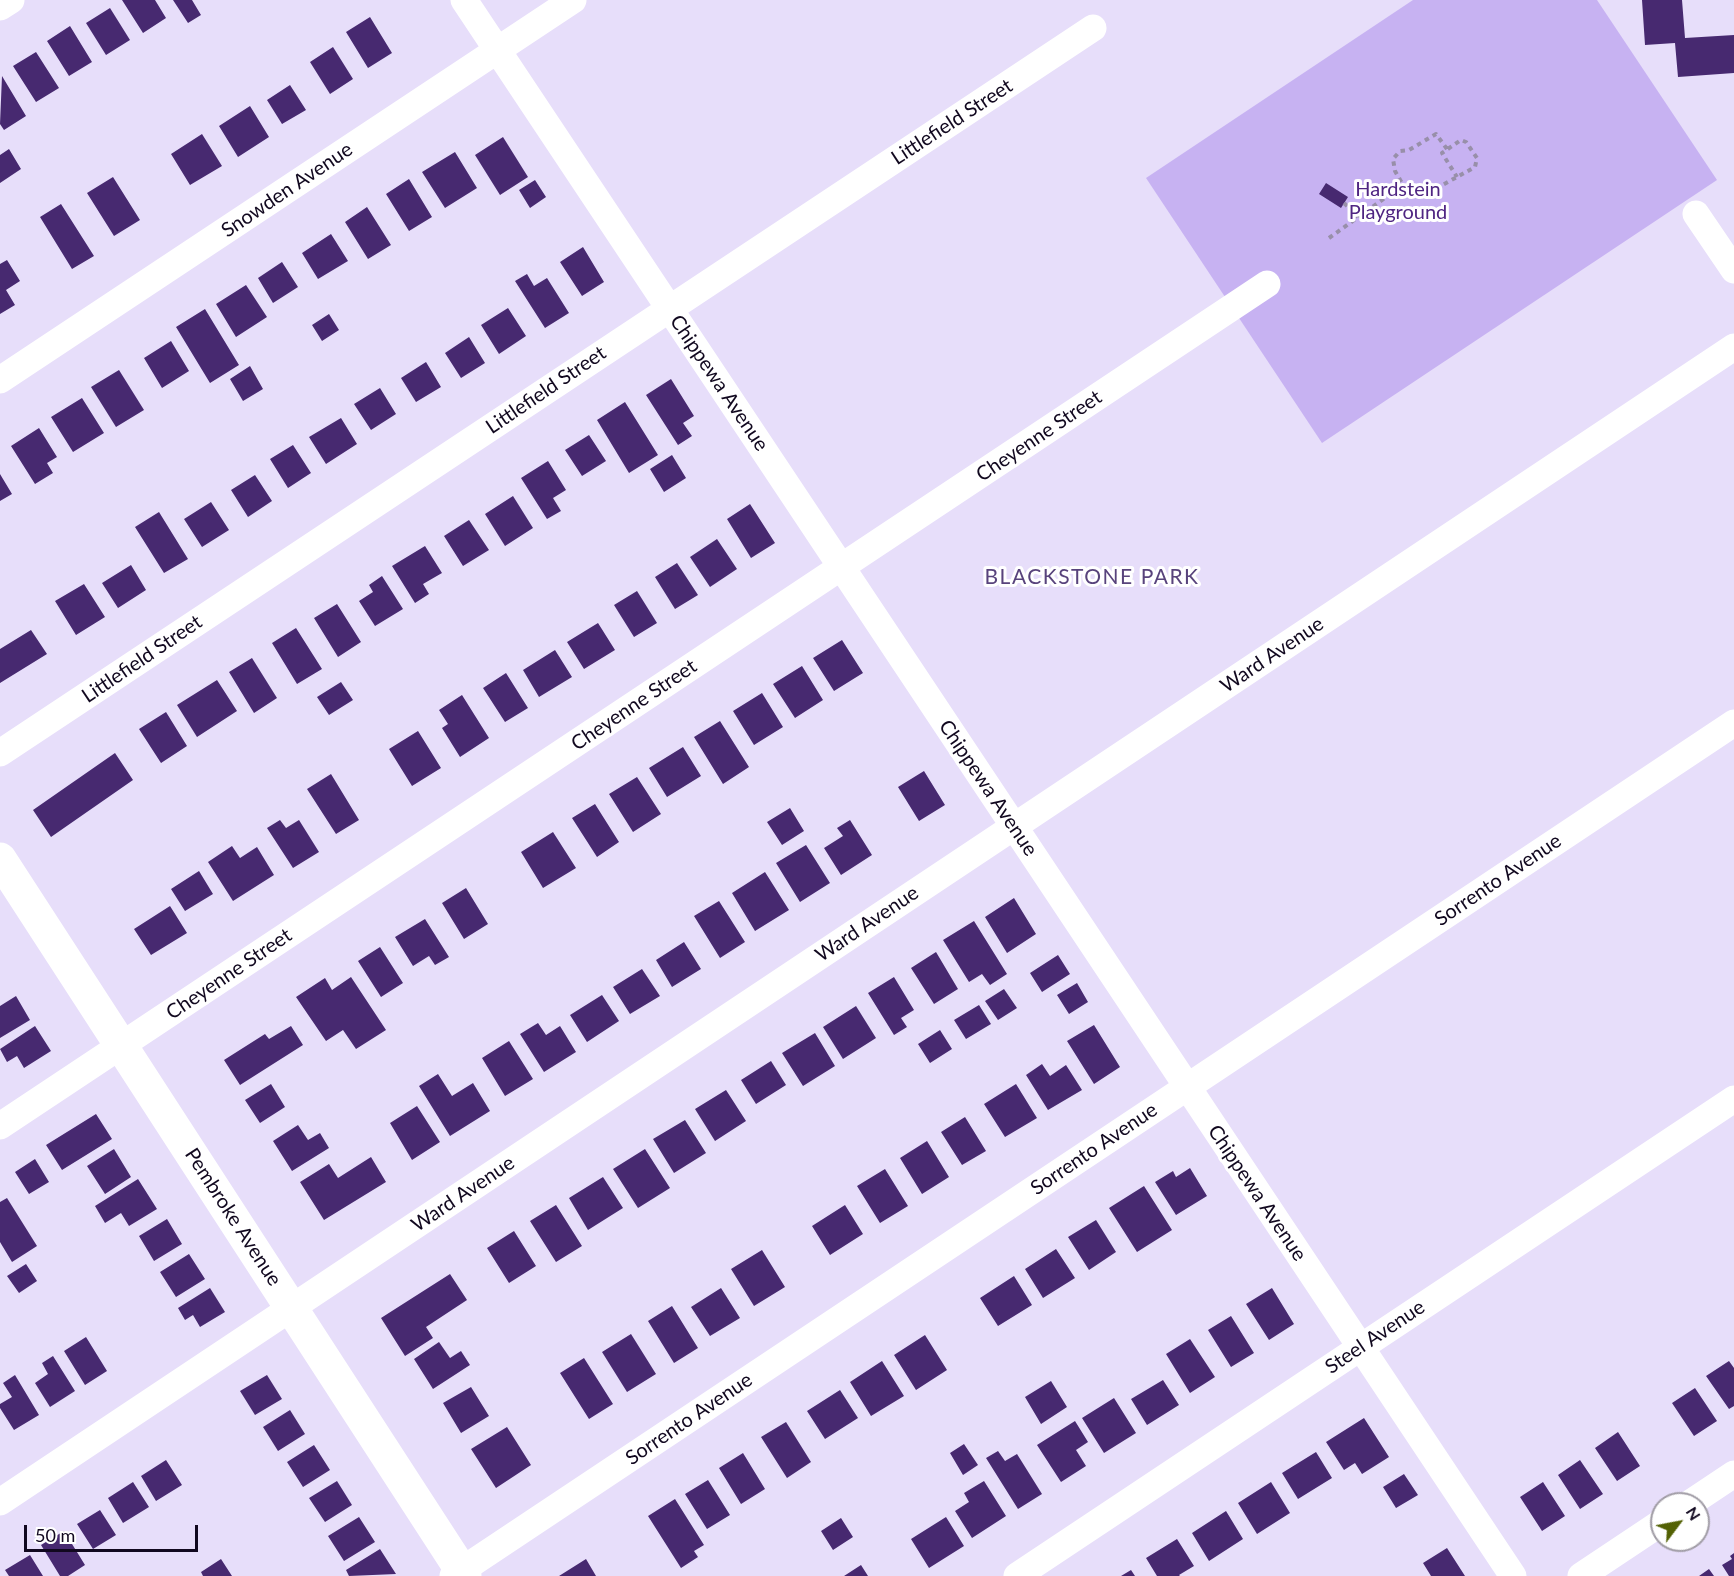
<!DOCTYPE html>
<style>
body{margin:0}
#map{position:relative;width:1734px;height:1576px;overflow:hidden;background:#e7defa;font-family:Lato,sans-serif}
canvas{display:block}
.north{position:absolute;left:1650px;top:1492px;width:60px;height:60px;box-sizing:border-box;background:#fff;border:2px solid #a09ca5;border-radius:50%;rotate:58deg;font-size:16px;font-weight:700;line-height:24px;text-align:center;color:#11081f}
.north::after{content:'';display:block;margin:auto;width:21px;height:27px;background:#536104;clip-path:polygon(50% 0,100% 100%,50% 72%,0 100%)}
.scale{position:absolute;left:24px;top:1525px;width:174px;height:27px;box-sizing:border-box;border:3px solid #11081f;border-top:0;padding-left:8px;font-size:18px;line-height:21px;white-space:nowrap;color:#11081f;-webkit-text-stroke:4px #fff;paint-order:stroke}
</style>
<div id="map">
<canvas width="1734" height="1576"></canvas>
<div class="north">N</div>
<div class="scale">50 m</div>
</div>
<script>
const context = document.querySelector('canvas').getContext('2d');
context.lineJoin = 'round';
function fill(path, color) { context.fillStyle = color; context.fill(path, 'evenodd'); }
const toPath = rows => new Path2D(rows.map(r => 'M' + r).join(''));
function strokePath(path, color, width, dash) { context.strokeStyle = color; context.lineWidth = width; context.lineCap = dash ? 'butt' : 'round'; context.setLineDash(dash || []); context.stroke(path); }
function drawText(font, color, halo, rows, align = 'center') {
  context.font = font + ' Lato,sans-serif'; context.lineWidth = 6; context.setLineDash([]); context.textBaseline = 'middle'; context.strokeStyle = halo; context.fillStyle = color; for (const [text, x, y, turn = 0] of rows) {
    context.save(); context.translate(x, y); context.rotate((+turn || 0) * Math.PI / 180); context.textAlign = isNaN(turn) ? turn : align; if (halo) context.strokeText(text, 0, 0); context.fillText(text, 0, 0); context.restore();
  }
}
const green = toPath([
 [1413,0,1597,0,1717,180,1322,443,1146,178]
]);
const building = toPath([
 [122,0,155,0,166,18,143,33],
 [173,0,192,0,201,15,188,23],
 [1642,0,1682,0,1685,38,1734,35,1734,73,1678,77,1675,43,1645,45],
 [110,8,130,40,106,55,86,23],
 [370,17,392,53,368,68,346,32],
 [70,26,92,62,69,76,47,41],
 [333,47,353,79,330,94,310,62],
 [36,52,59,88,36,102,13,66],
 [2,76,26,116,4,130,0,124],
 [290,85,306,110,282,124,267,100],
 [250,106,269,137,238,157,219,126],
 [202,134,222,166,190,185,171,154],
 [503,137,528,177,500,195,475,155],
 [9,149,21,169,0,183,0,155],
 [455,152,477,188,445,208,422,172],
 [113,177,140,220,114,236,87,193],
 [409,179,432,217,409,231,386,194],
 [535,180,546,197,530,208,519,190],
 [1326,183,1348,197,1341,208,1319,194],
 [61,204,94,256,72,269,40,217],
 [367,207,391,245,368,259,345,222],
 [331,234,348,261,318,279,302,253],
 [583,247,604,282,582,296,560,262],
 [7,260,20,281,6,290,15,305,0,314,0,264],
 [282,262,298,287,273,303,258,278],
 [527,274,534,286,547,278,569,313,545,328,515,281],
 [246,285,267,317,236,337,216,304],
 [508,308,526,336,499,354,481,325],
 [205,309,239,365,210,383,176,327],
 [329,314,339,330,322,341,312,325],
 [469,337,485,363,461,378,445,353],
 [171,341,189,371,162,388,144,358],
 [426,362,441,387,416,402,401,378],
 [250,366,263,389,243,401,230,379],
 [119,370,144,410,116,427,91,387],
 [671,379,694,416,683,423,692,436,678,445,646,395],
 [380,388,396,414,371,430,354,404],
 [82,398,104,433,73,452,51,417],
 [625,402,658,455,629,473,597,420],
 [341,418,357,444,326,464,309,437],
 [39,428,57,457,47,463,53,473,35,484,11,446],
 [589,435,606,461,582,476,565,450],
 [293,445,311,473,288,488,270,459],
 [672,455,686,478,664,492,650,469],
 [548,461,566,490,553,498,561,511,547,519,521,478],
 [0,474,12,494,0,501],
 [255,475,272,501,248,517,231,490],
 [513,496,533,528,505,546,485,514],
 [211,502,229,530,202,547,184,519],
 [750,504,775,543,751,558,727,519],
 [159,512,188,559,164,573,135,527],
 [469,520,489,550,463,566,444,536],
 [717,539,737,569,710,587,690,557],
 [425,546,442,573,423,584,429,594,415,603,392,566],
 [677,563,698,595,675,609,655,577],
 [131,565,146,590,118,608,102,583],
 [382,576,403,609,375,626,359,601,373,592,369,585],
 [84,584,105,617,76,635,55,601],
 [637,591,657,623,634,637,614,605],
 [337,604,361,642,338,657,314,618],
 [598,623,615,650,584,669,567,642],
 [296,628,322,669,297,684,272,643],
 [31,630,47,654,0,683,0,649],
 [842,640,863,673,834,691,813,658],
 [555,650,572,677,539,697,523,670],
 [252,658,277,698,254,713,229,672],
 [802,666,823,700,795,718,773,684],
 [506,673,528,708,505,722,483,688],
 [217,680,237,711,197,737,177,705],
 [341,682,353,700,329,715,317,697],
 [762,693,783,727,754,745,733,711],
 [462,695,489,738,460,757,442,728,448,724,439,710],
 [166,712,187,746,161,763,139,729],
 [720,721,749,767,723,784,694,737],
 [418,731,441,768,412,786,389,749],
 [683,747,701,776,667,797,649,768],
 [115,753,133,780,51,837,33,810],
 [924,771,945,805,919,821,898,787],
 [331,774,359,820,336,834,307,789],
 [637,777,661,814,633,832,609,794],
 [595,804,619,842,597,857,572,818],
 [790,808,804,831,782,845,767,822],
 [280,820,286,828,299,820,319,852,293,868,267,828],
 [850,820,872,855,841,875,824,848,843,836,837,828],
 [553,832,576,868,543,888,521,852],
 [806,845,830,883,800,902,776,863],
 [232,846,240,858,257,847,274,875,233,901,208,862],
 [199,871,213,894,185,911,171,889],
 [765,872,789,910,755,931,732,893],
 [466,888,488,924,464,939,442,903],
 [1014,898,1036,934,1007,953,985,917],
 [719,901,745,942,720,958,694,916],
 [170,906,187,933,151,955,134,929],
 [425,919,449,957,435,965,429,956,413,966,395,937],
 [974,921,1007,974,990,985,982,974,969,982,943,940],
 [684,942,701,969,672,987,656,960],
 [380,947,403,983,381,997,358,961],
 [936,952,958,989,934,1004,911,968],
 [1058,955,1070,974,1042,992,1030,973],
 [642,969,660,996,630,1014,613,987],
 [351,977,386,1030,356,1049,343,1030,326,1041,296,997,325,978,332,990],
 [894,977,914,1010,901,1018,907,1027,894,1035,868,993],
 [1077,983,1088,1002,1069,1014,1057,995],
 [1004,989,1017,1008,998,1020,985,1001],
 [602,995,619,1021,587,1042,570,1015],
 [16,996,30,1020,0,1038,0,1006],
 [979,1005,991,1024,966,1039,954,1020],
 [856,1006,876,1038,843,1059,823,1027],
 [538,1023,546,1035,560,1026,576,1052,544,1072,520,1034],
 [1094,1025,1120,1067,1094,1084,1067,1041],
 [35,1026,51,1051,24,1068,17,1056,7,1062,0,1049],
 [291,1026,303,1045,240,1085,224,1060,265,1034,269,1039],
 [940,1030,952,1049,930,1063,918,1044],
 [815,1033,835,1066,803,1086,782,1053],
 [509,1041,533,1079,505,1096,482,1058],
 [771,1061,786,1085,756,1104,741,1080],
 [1042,1064,1050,1076,1066,1065,1082,1090,1048,1110,1026,1075],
 [438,1074,452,1096,473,1083,490,1111,450,1136,419,1086],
 [271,1084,285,1107,260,1123,245,1100],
 [1016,1084,1037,1118,1005,1137,984,1104],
 [726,1090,746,1121,715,1141,695,1109],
 [417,1106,440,1142,412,1160,390,1123],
 [96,1114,112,1139,62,1170,46,1145],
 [965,1117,986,1151,962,1165,941,1132],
 [685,1120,706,1153,674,1173,653,1139],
 [298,1125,308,1140,320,1133,329,1148,292,1171,273,1141],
 [927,1141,949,1177,922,1194,900,1158],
 [114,1149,131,1177,105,1194,87,1166],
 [645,1149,670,1188,638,1208,613,1169],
 [371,1157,386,1182,324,1220,300,1182,329,1164,338,1178],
 [35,1159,49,1182,29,1194,15,1172],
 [1190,1168,1207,1196,1176,1215,1155,1182,1173,1171,1176,1177],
 [885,1169,908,1206,880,1223,857,1186],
 [603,1177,623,1208,588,1230,569,1198],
 [138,1179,157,1209,129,1226,121,1213,105,1223,95,1206],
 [1144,1186,1172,1230,1137,1252,1109,1208],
 [7,1198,37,1246,12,1262,0,1242,0,1202],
 [556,1205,582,1246,556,1262,530,1221],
 [845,1205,863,1234,830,1255,812,1226],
 [167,1219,182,1244,154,1261,139,1236],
 [1096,1220,1116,1252,1089,1270,1068,1237],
 [514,1231,536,1266,509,1283,487,1248],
 [1056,1249,1075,1278,1043,1298,1025,1269],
 [762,1250,785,1287,754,1306,731,1269],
 [189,1254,205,1279,176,1297,160,1272],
 [26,1264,37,1281,19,1293,7,1276],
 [450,1274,467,1300,426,1327,433,1338,405,1356,381,1318],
 [1014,1276,1032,1305,998,1326,980,1298],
 [210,1288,225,1312,200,1327,193,1315,185,1320,178,1308],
 [721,1288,740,1318,710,1336,691,1307],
 [1272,1288,1294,1324,1269,1340,1246,1304],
 [672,1306,698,1348,674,1363,648,1321],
 [1231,1316,1254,1353,1231,1367,1208,1330],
 [631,1334,656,1374,627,1392,602,1352],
 [925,1335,947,1370,916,1390,894,1355],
 [86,1337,107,1371,85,1385,64,1351],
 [1190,1339,1215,1377,1190,1393,1166,1354],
 [439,1342,450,1358,461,1351,470,1365,433,1389,414,1359],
 [53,1356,75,1391,50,1407,35,1383,48,1374,42,1363],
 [584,1358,613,1404,589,1419,560,1373],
 [882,1361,904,1396,871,1416,850,1382],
 [1729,1361,1734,1368,1734,1406,1729,1409,1706,1376],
 [15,1375,39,1415,14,1430,0,1408,0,1404,12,1397,3,1383],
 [267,1375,282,1399,255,1415,240,1391],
 [1163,1380,1179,1405,1147,1425,1131,1399],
 [1051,1381,1067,1407,1041,1424,1025,1397],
 [471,1387,489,1416,461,1433,443,1403],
 [1695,1388,1717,1421,1694,1436,1672,1403],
 [840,1390,858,1418,825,1439,807,1411],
 [1114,1398,1136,1433,1104,1453,1082,1418],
 [290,1410,305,1434,278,1451,263,1427],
 [1364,1418,1389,1457,1362,1474,1355,1463,1344,1470,1326,1442],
 [1075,1421,1088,1442,1076,1450,1086,1466,1061,1482,1037,1445],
 [786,1422,811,1462,787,1478,761,1437],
 [507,1427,531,1465,496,1488,471,1449],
 [1618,1432,1640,1466,1617,1481,1595,1448],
 [964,1444,978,1465,963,1475,950,1453],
 [314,1445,330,1470,303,1487,287,1462],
 [998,1451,1005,1461,1017,1454,1042,1494,1018,1509,986,1458],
 [1316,1452,1332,1478,1298,1499,1282,1473],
 [743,1453,765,1489,741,1504,719,1468],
 [166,1460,182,1485,156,1501,141,1476],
 [1580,1460,1603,1494,1580,1509,1558,1475],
 [1404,1474,1418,1495,1396,1508,1383,1487],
 [708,1480,730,1515,707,1529,685,1494],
 [337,1481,352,1505,325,1522,309,1498],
 [984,1481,1006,1516,972,1538,955,1511,969,1502,964,1493],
 [133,1482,149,1507,123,1523,108,1498],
 [1271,1482,1290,1513,1257,1534,1238,1503],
 [1543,1482,1565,1516,1542,1531,1520,1497],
 [675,1499,704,1545,694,1551,698,1557,681,1568,648,1516],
 [100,1510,116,1535,93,1549,77,1524],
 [1226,1511,1243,1539,1209,1561,1192,1533],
 [359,1517,375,1542,344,1561,328,1536],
 [946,1517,964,1546,929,1568,911,1539],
 [841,1518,853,1537,833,1550,821,1531],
 [64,1531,85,1565,68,1576,60,1576,41,1545],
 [1177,1539,1194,1566,1179,1575,1180,1576,1157,1576,1146,1558],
 [1447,1548,1465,1576,1431,1576,1423,1563],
 [380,1549,396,1574,349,1576,346,1570],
 [1734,1553,1734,1576,1729,1576,1722,1565,1732,1559,1730,1556],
 [30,1555,43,1576,9,1576,5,1570],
 [221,1559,232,1576,203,1576,201,1572],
 [586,1559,596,1576,559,1576],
 [861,1565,868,1576,844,1576],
 [1709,1569,1714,1576,1699,1576],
 [1131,1570,1135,1576,1121,1576]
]);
const path = toPath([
 [1447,149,1436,134,1409,150,1400,151,1393,159,1395,171,1403,185,1416,194,1428,193,1457,177,1475,167,1477,158,1466,142,1461,140,1442,153,1457,177],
 [1344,203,1358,217],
 [1329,238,1403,185]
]);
const street = toPath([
 [464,0,1513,1576],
 [0,7,11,0],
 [1696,214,1734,270],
 [0,380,573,0],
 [0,753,1093,28],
 [0,1126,1267,284],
 [0,1502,1734,347],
 [1689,1504,1734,1474],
 [453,1576,1734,723],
 [1017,1576,1734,1099],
 [1581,1576,1662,1522]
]);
const secondary = toPath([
 [0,859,465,1576]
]);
const streetNames = [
 ["Littlefield Street",952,122,-33],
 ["Snowden Avenue",287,190,-34],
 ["Chippewa Avenue",719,383,56],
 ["Littlefield Street",546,390,-34],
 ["Cheyenne Street",1039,436,-34],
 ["Ward Avenue",1272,655,-34],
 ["Littlefield Street",142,659,-34],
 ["Cheyenne Street",634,705,-34],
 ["Chippewa Avenue",988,788,56],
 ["Sorrento Avenue",1498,880,-34],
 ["Ward Avenue",867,924,-34],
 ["Cheyenne Street",229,974,-34],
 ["Sorrento Avenue",1094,1149,-34],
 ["Chippewa Avenue",1257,1193,56],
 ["Ward Avenue",463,1194,-34],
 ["Pembroke Avenue",233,1217,57],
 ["Steel Avenue",1375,1337,-34],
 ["Sorrento Avenue",689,1419,-34]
];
const parkNames = [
 ["Hardstein",1398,190],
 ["Playground",1398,213]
];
const neighbourhoodNames = [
 ["BLACKSTONE PARK",1092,577]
];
fill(green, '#c7b2f2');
fill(building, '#472970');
strokePath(path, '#988fa9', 4, [4.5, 4.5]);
strokePath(street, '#fff', 27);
strokePath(secondary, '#fff', 33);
drawText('20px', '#11081f', '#fff', streetNames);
drawText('20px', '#4f2582', '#fff', parkNames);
context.letterSpacing = '1.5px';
drawText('21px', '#58437c', '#fff', neighbourhoodNames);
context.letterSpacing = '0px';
</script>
